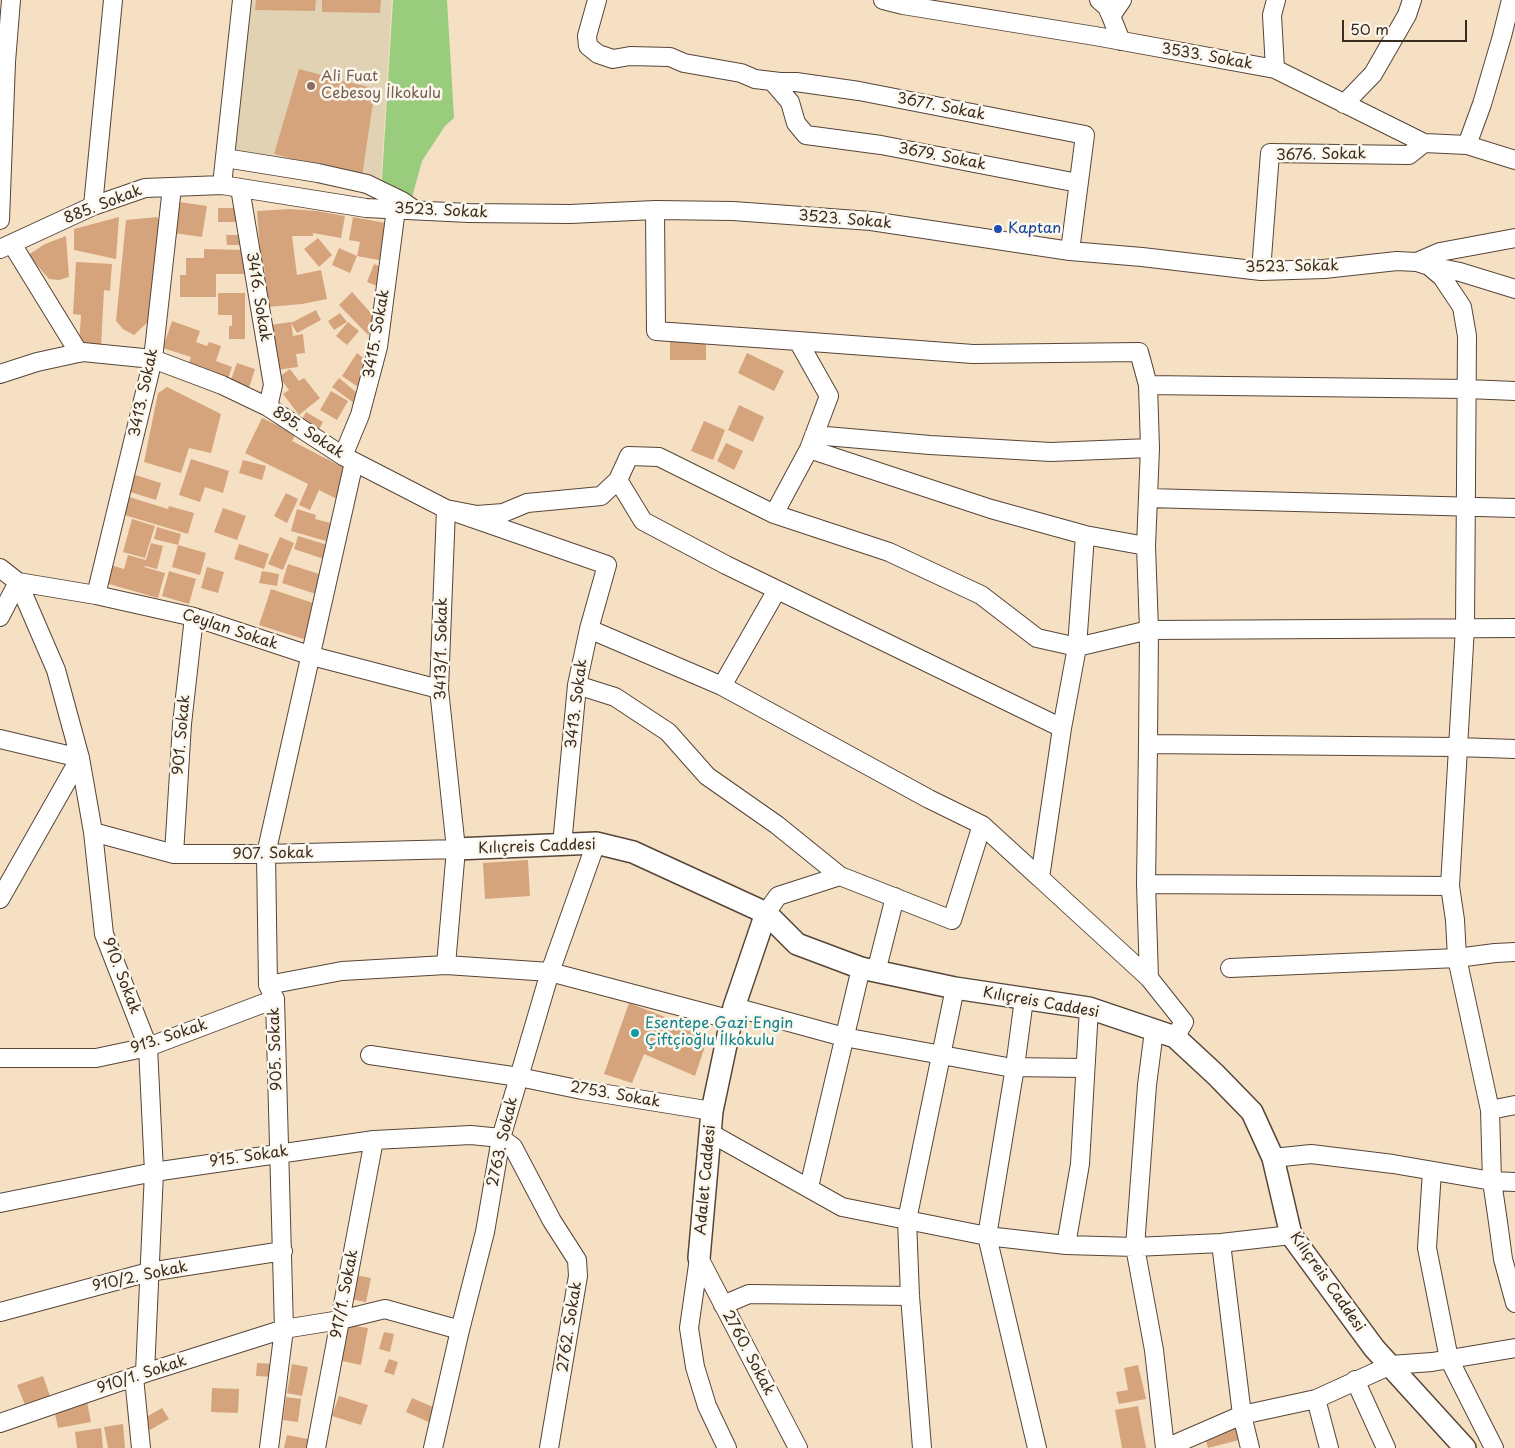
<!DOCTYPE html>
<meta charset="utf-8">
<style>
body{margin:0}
#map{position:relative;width:1515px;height:1448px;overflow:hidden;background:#f5e0c4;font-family:"Playpen Sans",sans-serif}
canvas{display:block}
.scale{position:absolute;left:1342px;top:20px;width:125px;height:22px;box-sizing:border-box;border:2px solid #3b2a1e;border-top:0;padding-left:6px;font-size:15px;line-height:18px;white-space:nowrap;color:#3b2a1e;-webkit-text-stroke:4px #fbf7ec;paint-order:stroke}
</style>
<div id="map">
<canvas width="1515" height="1448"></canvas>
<div class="scale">50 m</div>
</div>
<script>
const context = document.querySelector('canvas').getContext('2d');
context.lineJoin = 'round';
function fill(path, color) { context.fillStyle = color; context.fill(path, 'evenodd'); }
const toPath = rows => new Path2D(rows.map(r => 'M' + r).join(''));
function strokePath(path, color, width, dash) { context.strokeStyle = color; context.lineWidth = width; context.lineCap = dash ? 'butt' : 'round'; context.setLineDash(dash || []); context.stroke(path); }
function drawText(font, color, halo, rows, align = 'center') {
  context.font = font + ' "Playpen Sans",sans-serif'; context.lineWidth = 5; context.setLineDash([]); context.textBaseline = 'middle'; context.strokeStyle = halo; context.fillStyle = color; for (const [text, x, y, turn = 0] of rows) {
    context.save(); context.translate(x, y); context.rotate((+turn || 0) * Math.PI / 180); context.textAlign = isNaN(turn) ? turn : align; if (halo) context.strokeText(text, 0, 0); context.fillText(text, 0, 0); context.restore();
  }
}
const built = toPath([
 [245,0,392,0,380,196,262,173,227,163]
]);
const green = toPath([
 [393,0,447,0,454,118,445,126,422,161,411,201,381,195]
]);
const building = toPath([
 [256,0,316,0,315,11,255,10],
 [322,0,381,0,380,13,322,12],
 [299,69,375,89,362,177,274,154],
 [179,202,207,206,202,237,174,233],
 [218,208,239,208,239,222,218,222],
 [290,209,317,211,345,216,341,238,313,233,313,236,292,236,297,275,321,270,327,299,302,304,267,307,264,264,261,264,257,211],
 [119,217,116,259,74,250,74,229],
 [157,217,164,228,149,321,134,335,123,329,116,321,126,220],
 [353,217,391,224,384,261,357,256,350,273,332,265,339,248,357,256,360,242,349,240],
 [226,235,239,235,239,245,227,245],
 [66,236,69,277,59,280,49,279,28,255,45,244],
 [318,238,332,255,319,267,304,249],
 [204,249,247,250,247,274,216,274,216,297,180,297,180,275,186,275,186,258,204,258],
 [76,262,112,264,110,291,104,290,101,347,79,346,81,315,73,314],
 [374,264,386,269,382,288,367,282],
 [352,292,379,322,368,335,339,305],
 [218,293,245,293,245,339,229,339,229,326,232,326,232,315,218,315],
 [316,310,321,320,297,333,291,323],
 [340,313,347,322,334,330,328,321],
 [172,321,200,331,196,342,207,346,209,342,221,346,216,361,232,367,228,379,212,373,213,371,189,363,191,357,163,348],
 [291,322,293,336,303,334,305,353,296,354,298,367,276,370,270,325],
 [348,322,359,331,347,345,336,336],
 [670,339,706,339,706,360,670,360],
 [357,353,372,365,358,387,342,376],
 [747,353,784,371,774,391,738,373],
 [237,363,255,369,249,388,230,382],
 [290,369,299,381,304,378,320,398,299,415,283,394,289,390,279,377],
 [339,378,362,397,358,406,332,387],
 [167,387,221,414,211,453,189,448,181,473,144,462,158,393],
 [331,391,348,401,337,420,320,410],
 [739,405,764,417,753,442,728,430],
 [306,412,323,422,318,431,301,421],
 [262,418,296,434,292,441,350,471,339,500,319,490,310,510,299,505,308,484,245,453],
 [704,421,725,430,713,460,691,451],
 [726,443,743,451,734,470,717,461],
 [191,459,229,471,223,493,205,487,200,502,179,495],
 [243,460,266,466,262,480,239,473],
 [132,474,161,483,156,500,127,491],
 [286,493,298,499,287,523,274,516],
 [126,496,168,509,169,506,194,513,188,534,121,514],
 [223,508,246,516,237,540,214,532],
 [297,509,316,515,315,519,331,523,326,541,291,531],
 [132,519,155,526,145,558,123,552],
 [157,527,181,534,178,545,154,539],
 [298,536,331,546,327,560,294,549],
 [280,537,294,543,283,570,268,564],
 [151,543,163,546,157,569,145,566,144,567,165,573,158,598,102,582,107,564,124,569,128,555,146,560],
 [239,544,269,554,264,569,234,559],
 [178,545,206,553,200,575,172,567],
 [288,564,322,575,316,594,282,583],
 [207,567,224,572,218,593,201,588],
 [169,571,196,579,189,604,162,596],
 [262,571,279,574,277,586,259,583],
 [271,589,322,606,310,641,259,625],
 [528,860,530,896,485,899,483,863],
 [629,1003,709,1034,695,1076,644,1054,632,1083,604,1074],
 [355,1275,371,1278,366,1302,350,1299],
 [349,1325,368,1328,361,1365,342,1361],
 [384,1332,394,1334,390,1352,379,1349],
 [389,1359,398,1362,394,1375,384,1372],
 [257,1363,275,1364,274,1377,256,1376],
 [292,1364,308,1367,302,1396,287,1393],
 [1138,1365,1146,1399,1119,1404,1116,1392,1128,1390,1124,1368],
 [43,1376,50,1396,25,1405,17,1385],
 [212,1388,239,1389,238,1413,211,1412],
 [339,1396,368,1405,361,1425,332,1416],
 [286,1397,301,1399,298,1422,283,1420],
 [412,1398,440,1410,433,1424,406,1412],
 [87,1402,91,1422,58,1428,54,1409],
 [1138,1406,1146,1448,1122,1448,1115,1410],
 [162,1408,169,1419,150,1430,143,1419],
 [123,1424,125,1448,108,1448,104,1427],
 [1240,1427,1243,1439,1208,1448,1205,1436],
 [101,1428,103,1448,77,1448,75,1432],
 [287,1435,313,1440,312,1448,284,1448]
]);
const minor = toPath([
 [597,0,587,36,588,46,598,54,613,59,630,56,670,57,684,63,741,73,755,79,780,82,796,82,859,91,1085,135,1070,251],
 [883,0,903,5,1095,36,1275,69,1424,143,1467,145,1515,160],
 [1099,0,1107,7,1111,16],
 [1121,41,1111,16,1122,0],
 [1275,69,1272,15,1276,0],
 [772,81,790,102,796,123,806,135,881,145,1078,183],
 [1344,104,1373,74,1407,15,1412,0],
 [1467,145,1482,104,1502,36,1511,0],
 [225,158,318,173,367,184,402,201,412,208],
 [222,185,242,0],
 [240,188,273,385,268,407],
 [93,206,113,0],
 [655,210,656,331,798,341],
 [0,220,6,62,11,0],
 [12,244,79,353],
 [0,249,93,206,145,188,222,185,366,208,469,213,570,214,655,210,733,211,871,221,1070,251,1142,257,1261,271,1324,269,1397,261,1417,262,1429,266,1442,277,1462,307,1467,336,1465,627,1450,886,1455,920,1457,958,1490,1110,1492,1181,1498,1222,1503,1259,1515,1303],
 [1417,262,1440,252,1515,238],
 [1430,266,1460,272,1515,289],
 [1261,271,1270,153,1409,155,1424,143],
 [0,374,37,362,83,352,153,359,222,385,268,407,343,456,446,509,607,565,589,629,577,685,562,845],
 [1148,385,1467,389,1515,391],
 [814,435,930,445,1051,452,1150,448],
 [809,449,991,509,1085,535,1077,647,1062,728,1040,878,1149,978,1184,1022,1175,1037],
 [343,456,360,415,378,347,396,209],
 [618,480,643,521,726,565,1062,728],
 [1148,498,1515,508],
 [774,514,809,449,829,396,798,341,973,354,1139,352,1148,385,1150,448,1146,546,1149,630,1148,744,1457,747,1515,749],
 [1085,535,1146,546],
 [0,568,18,582,56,670,80,758,93,832,104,934,148,1047,154,1172,145,1373],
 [18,582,96,595,194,617,312,656,439,689],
 [96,595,153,359,172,187],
 [0,617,18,582],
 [589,629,722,686,929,799,982,825,1040,878],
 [577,685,615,697,668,732,707,776,777,825,840,876],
 [722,686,777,590],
 [0,739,80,758],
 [1148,744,1146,884,1149,978],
 [93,832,174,854,266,854,456,849],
 [174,854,182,724,194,617],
 [1146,884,1450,886],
 [0,899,80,758],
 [766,913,778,896,840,876,952,920,982,825],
 [446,965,456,849,439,689,446,509,477,515,503,513,527,503,601,496,618,480,629,456,659,457,774,514,889,552,981,595,1037,638,1077,647,1149,630,1515,628],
 [1230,968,1457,958,1495,953,1515,952],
 [876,972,895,897],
 [268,985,342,971,446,965,550,972,732,1020],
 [1024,999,1015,1067,987,1236,1037,1448],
 [734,1007,844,1037,1007,1067,1085,1068],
 [1154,1031,1147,1085,1135,1247,1154,1350,1165,1448],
 [370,1055,519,1077,582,1090,712,1111],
 [0,1058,96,1058,148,1047,275,999],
 [1490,1110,1515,1105],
 [712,1134,842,1207,987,1236,1066,1245,1135,1247,1221,1243,1291,1235],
 [1273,1158,1311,1154,1393,1164,1492,1181,1515,1182],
 [1432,1171,1427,1248,1449,1359,1494,1448],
 [809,1187,861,968],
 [0,1203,154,1172,374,1140,471,1135,501,1138,513,1147,552,1221,577,1260,578,1276,549,1448],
 [1221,1243,1242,1415,1250,1448],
 [1066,1245,1080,1164,1089,1008],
 [699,1258,798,1448],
 [699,1258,689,1328,695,1367,707,1406,727,1448],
 [723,1305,749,1294,910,1296],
 [0,1312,149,1272,283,1251],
 [134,1377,141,1448],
 [1355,1380,1386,1448],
 [1316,1399,1329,1448],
 [0,1423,145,1373,284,1329,340,1320,385,1309,460,1330],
 [269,1448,284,1329,275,999,268,985,266,854,354,462],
 [316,1448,374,1140],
 [433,1448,460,1330,485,1232,501,1138,550,972,596,843],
 [922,1448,910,1296,907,1220,955,988],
 [1166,1448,1242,1415,1316,1399,1391,1365,1432,1362,1515,1348]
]);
const tertiary = toPath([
 [456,849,596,843,633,852,766,913,797,944,861,968,955,988,1089,1008,1175,1037,1216,1075,1252,1112,1273,1158,1291,1235,1374,1348,1465,1448],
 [699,1258,712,1111,734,1007,766,913]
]);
const markers = [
 [311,86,5,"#8d6e63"],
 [998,229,5,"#1a4fb4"],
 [635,1033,5,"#0f9aa8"]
];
const streetNames = [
 ["3533. Sokak",1207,57,10],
 ["3677. Sokak",941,107,11],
 ["3676. Sokak",1321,155,-1],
 ["3679. Sokak",942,157,11],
 ["885. Sokak",103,205,-21],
 ["3523. Sokak",441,211,3],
 ["3523. Sokak",845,220,5],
 ["3523. Sokak",1292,267,-1],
 ["3416. Sokak",258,297,81],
 ["3415. Sokak",377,334,-80],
 ["3413. Sokak",144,393,-78],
 ["895. Sokak",308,433,33],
 ["Ceylan Sokak",230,630,18],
 ["3413/1. Sokak",442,649,-89],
 ["3413. Sokak",577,704,-83],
 ["901. Sokak",182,735,-85],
 ["Kılıçreis Caddesi",537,847,-2],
 ["907. Sokak",273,854,-1],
 ["910. Sokak",121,976,69],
 ["Kılıçreis Caddesi",1041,1003,10],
 ["913. Sokak",169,1037,-18],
 ["905. Sokak",276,1049,-92],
 ["2753. Sokak",615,1095,10],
 ["2763. Sokak",503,1142,-77],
 ["915. Sokak",249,1157,-8],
 ["Adalet Caddesi",706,1180,-85],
 ["910/2. Sokak",140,1277,-12],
 ["Kılıçreis Caddesi",1327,1282,55],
 ["917/1. Sokak",345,1294,-79],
 ["2762. Sokak",570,1327,-81],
 ["2760. Sokak",748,1353,62],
 ["910/1. Sokak",142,1375,-18]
];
const educationNames = [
 ["Ali Fuat",321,77],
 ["Cebesoy İlkokulu",321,94]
];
const transitNames = [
 ["Kaptan",1008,229]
];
const cultureNames = [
 ["Esentepe Gazi Engin",645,1024],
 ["Çiftçioğlu İlkokulu",645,1041]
];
fill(built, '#e1d2b4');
fill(green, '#99cc7d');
fill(building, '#d6a47c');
strokePath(minor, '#574537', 20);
strokePath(tertiary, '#574537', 24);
strokePath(minor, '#fff', 18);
strokePath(tertiary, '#fff', 21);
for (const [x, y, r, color] of markers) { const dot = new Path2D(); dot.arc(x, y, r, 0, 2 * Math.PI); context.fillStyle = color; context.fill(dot); strokePath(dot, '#fbf7ec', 2); }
drawText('15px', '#3b2a1e', '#fbf7ec', streetNames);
drawText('15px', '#785e54', '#fbf7ec', educationNames, 'left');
drawText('15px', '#164399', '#fbf7ec', transitNames, 'left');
drawText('15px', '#0d838f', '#fbf7ec', cultureNames, 'left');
</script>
